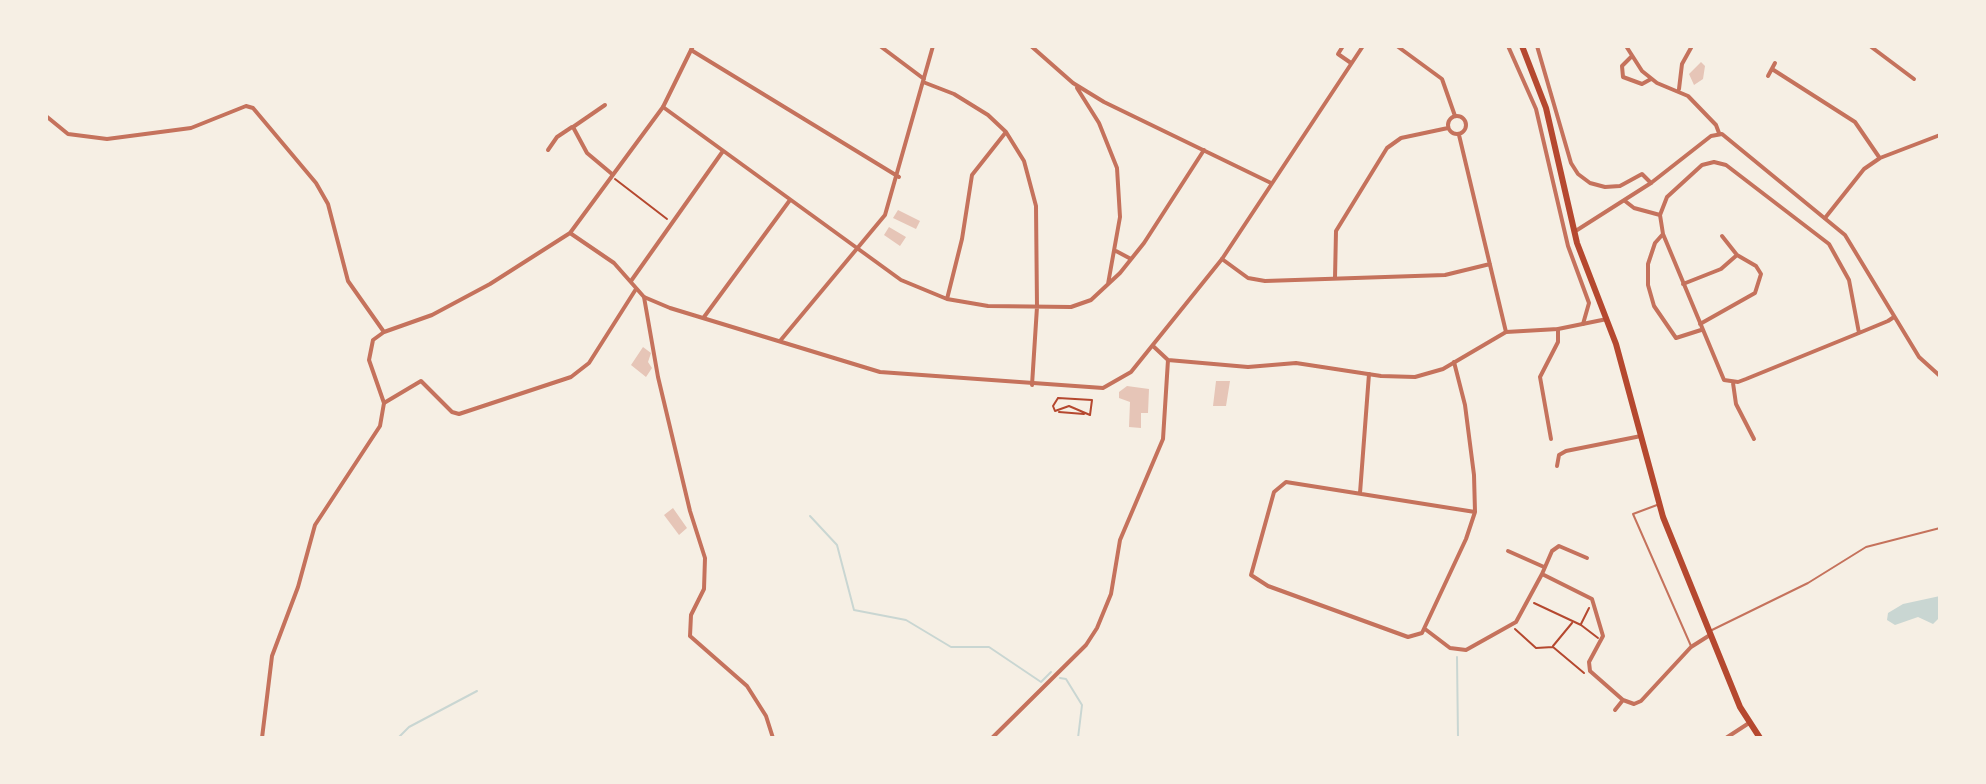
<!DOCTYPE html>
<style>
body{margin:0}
#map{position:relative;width:1986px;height:784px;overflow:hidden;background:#f6efe4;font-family:"Sofia Sans Condensed",sans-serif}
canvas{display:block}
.frame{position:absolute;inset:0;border:48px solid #f6efe4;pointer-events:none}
</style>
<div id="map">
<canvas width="1986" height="784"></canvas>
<div class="frame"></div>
</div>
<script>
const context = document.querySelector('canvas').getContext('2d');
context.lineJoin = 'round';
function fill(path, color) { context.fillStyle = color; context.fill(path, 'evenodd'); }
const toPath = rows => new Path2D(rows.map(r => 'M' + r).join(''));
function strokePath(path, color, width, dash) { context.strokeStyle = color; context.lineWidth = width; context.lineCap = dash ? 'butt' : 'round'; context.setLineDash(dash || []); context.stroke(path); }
const water = toPath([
 [1940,596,1940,617,1933,624,1918,617,1895,625,1887,620,1888,613,1903,604]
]);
const stream = toPath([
 [810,516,837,545,854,610,906,620,951,647,989,647,1041,682,1051,672],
 [1457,657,1458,738],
 [1060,678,1066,679,1082,705,1078,738],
 [398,738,409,727,477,691]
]);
const building = toPath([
 [1701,62,1705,66,1703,79,1694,85,1689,74],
 [898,210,920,221,916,229,893,218],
 [889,227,906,237,900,246,884,235],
 [643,347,651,353,648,362,652,368,646,377,631,365],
 [1216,381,1230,381,1226,406,1213,406],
 [1127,386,1149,389,1148,413,1141,413,1141,428,1129,427,1130,402,1119,398,1119,392],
 [673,508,687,528,679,535,664,515]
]);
const path = toPath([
 [615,179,667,219],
 [1058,398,1092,400,1090,415,1069,406,1055,411,1053,406,1058,398],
 [1059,412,1084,414],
 [1534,603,1581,625,1598,638],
 [1581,624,1589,608],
 [1515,629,1536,648,1553,647,1584,673],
 [1553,646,1572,623]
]);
const service = toPath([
 [1657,505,1633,514,1691,646],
 [1712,630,1808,583,1866,547,1940,528]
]);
const minor = toPath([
 [880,46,924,79],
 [1031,46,1073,83,1104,102,1271,183],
 [1343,46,1338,54,1351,63],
 [1397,46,1442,79,1455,116],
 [1508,46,1536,109,1568,246,1589,303,1583,324],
 [1537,46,1571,163,1578,174,1590,183,1605,187,1620,186,1642,174,1651,183],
 [1626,46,1642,71,1657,83,1688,96,1716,125,1719,133],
 [1870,46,1914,79],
 [691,50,899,177],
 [1632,56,1622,66,1623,77,1642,84,1651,79],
 [1772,69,1855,122,1879,157],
 [1768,76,1775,63],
 [923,82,954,94,988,115,1006,132,1024,161,1036,206,1037,307,1032,385],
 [1077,88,1099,123,1117,168,1120,217,1108,284],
 [1679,89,1682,64,1692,46],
 [605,105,573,127,587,153,612,174],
 [663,107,901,280,947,299,988,306,1071,307,1091,300,1120,273,1144,243,1204,150],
 '1448 125a9 9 0 1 1 18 0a9 9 0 1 1-18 0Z',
 [1459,135,1506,332],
 [548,150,557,137,572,127],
 [1625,201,1634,208,1660,215],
 [1825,218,1864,169,1880,158,1940,135],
 [1663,234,1655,243,1648,264,1648,285,1654,306,1676,338,1701,330],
 [1722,236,1737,255],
 [1116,251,1131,259],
 [1222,259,1248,278,1265,281,1445,275,1490,264],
 [1335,278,1336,231,1387,148,1401,138,1448,128],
 [631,281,723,151],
 [1683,284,1721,269,1737,255,1756,266,1761,274,1755,293,1700,324],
 [644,297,658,377,690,511,705,558,704,589,691,615,690,636,747,686,766,716,773,738],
 [947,299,962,239,972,175,1006,132],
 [704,317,790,200],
 [1859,333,1849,280,1829,244,1726,165,1714,162,1702,165,1667,197,1660,215,1663,234,1724,380,1738,382,1746,379,1859,333,1888,321,1894,317],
 [780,341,885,215,933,46],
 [1454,362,1465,405,1474,475,1475,512,1466,539,1422,633,1408,637,1268,586,1251,575,1274,492,1286,482,1475,512],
 [1733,383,1736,404,1754,439],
 [384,403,421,381,452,412,459,414,571,377,589,363,636,289],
 [1551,439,1540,377,1558,342,1558,329],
 [1557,466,1559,455,1566,451,1641,436],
 [1360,493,1369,374],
 [1508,551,1544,567],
 [1542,574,1552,551,1559,546,1587,558],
 [1425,629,1450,648,1466,650,1516,622,1542,574,1592,599,1603,636,1589,662,1590,671,1623,700,1634,704,1641,701,1691,647,1710,635],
 [1615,710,1623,700],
 [1726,738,1749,723]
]);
const tertiary = toPath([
 [46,116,68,134,107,139,191,128,246,106,253,108,316,183,328,204,348,281,384,332],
 [1574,232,1651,183,1711,136,1722,134,1845,235,1919,357,1940,376],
 [570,233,614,263,644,297,670,308,880,372,1103,388,1131,372,1222,259,1363,46],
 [1153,346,1168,360],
 [1168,360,1248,367,1296,363,1381,376,1415,377,1443,369,1506,332,1558,329,1607,319],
 [262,738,272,656,298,587,315,525,380,426,384,403,369,360,373,340,384,332,432,315,490,284,570,233,663,107,693,46],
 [992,738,1086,645,1097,628,1111,594,1120,540,1163,439,1168,360]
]);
const primary = toPath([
 [1522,46,1546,108,1577,243,1616,344,1663,517,1740,707,1760,738]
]);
fill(water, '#c9d6d2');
strokePath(stream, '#c9d6d2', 2);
fill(building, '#e6c5b7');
strokePath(path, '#b5482f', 2);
strokePath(service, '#c5725c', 2);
strokePath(minor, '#c5725c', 4);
strokePath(tertiary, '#c5725c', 4);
strokePath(primary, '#b5482f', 6);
</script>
